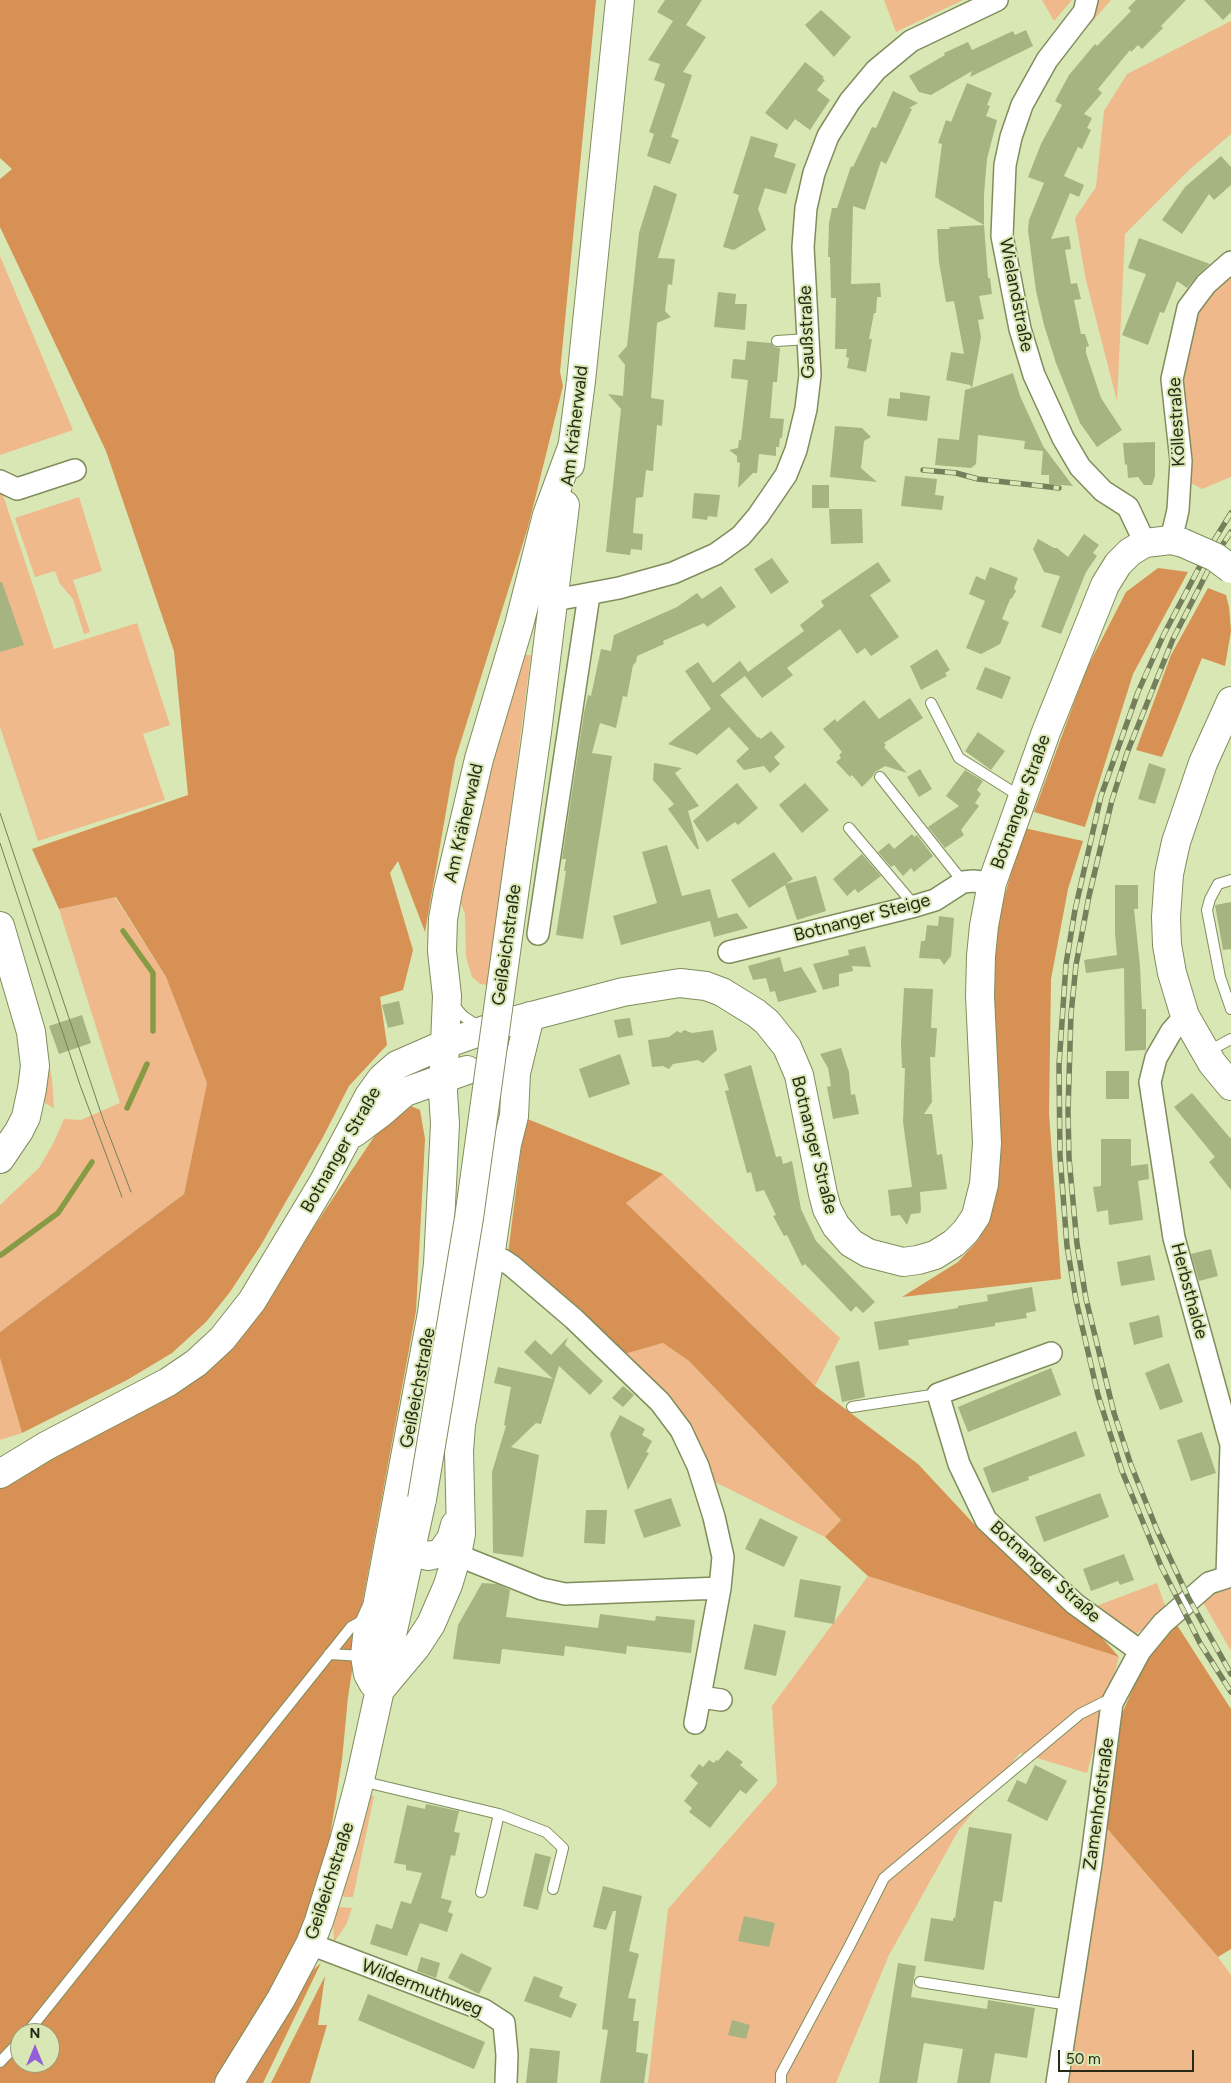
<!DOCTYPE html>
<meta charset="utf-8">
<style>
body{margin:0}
#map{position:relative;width:1231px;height:2083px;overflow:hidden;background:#d8e7b3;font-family:Figtree,sans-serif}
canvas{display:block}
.north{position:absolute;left:10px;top:2023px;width:50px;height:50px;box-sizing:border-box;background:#d8e7b3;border:1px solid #919c75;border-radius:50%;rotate:0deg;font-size:14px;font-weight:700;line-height:20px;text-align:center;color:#262b17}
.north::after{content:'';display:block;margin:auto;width:18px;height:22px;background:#925fd8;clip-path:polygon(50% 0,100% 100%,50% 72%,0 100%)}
.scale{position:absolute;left:1058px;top:2050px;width:136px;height:22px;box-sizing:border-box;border:2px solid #262b17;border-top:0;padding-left:6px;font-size:15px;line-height:18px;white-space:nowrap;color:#262b17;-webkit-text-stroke:4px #d8e7b3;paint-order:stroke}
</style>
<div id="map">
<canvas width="1231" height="2083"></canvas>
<div class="north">N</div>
<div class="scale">50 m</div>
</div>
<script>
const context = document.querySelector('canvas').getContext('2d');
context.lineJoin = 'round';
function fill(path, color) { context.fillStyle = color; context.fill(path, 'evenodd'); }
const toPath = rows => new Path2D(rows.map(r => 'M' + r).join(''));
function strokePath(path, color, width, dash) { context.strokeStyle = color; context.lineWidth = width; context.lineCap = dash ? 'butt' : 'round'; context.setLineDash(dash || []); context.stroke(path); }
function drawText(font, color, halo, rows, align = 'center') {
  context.font = font + ' Figtree,sans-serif'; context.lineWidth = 4; context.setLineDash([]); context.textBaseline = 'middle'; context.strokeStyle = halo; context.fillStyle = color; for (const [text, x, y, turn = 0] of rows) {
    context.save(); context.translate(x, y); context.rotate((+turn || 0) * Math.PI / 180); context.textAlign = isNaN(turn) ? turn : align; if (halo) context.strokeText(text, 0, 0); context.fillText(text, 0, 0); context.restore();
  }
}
const green = toPath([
 [884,0,963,0,896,32],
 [1042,0,1072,0,1054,21],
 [1096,0,1111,0,1090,24,1079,32],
 [1231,21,1231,134,1189,170,1125,234,1117,401,1086,280,1075,218,1096,187,1104,111,1127,74],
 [0,256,73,430,0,455],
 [1231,269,1231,477,1202,489,1189,482,1176,381,1192,308],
 [0,486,54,649,137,623,170,725,143,734,165,800,38,841,0,727],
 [79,497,102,571,73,580,90,632,84,634,73,599,60,584,55,571,35,577,15,518],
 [520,655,531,655,488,985,480,984,472,977,466,957,465,914,458,896,460,883],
 [115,897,166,977,207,1083,184,1194,0,1332,0,1205,39,1168,54,1142,64,1119,81,1120,120,1103,59,909],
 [47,1056,52,1078,54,1108,43,1102],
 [663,1174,840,1338,815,1386,626,1203],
 [663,1343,689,1361,841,1520,825,1537,713,1481,697,1439,676,1405,659,1385,621,1355],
 [0,1358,22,1433,0,1440],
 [868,1576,1119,1657,1087,1773,1020,1753,958,1831,889,1955,836,2083,648,2083,668,1909,777,1784,772,1706],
 [1157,1583,1167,1611,1132,1637,1091,1608],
 [1231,1584,1231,1651,1200,1597],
 [369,1795,374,1796,353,1897,345,1897,342,1895,343,1890],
 [1104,1825,1218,1957,1231,1975,1231,2083,1066,2083],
 [340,1907,352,1908,346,1925,334,1942,333,1923,338,1908]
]);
const forest = toPath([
 [0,0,596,0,560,372,563,386,528,527,455,760,425,932,398,861,390,873,413,950,403,990,380,997,387,1045,349,1086,323,1137,261,1245,230,1292,206,1322,172,1353,127,1380,22,1433,0,1358,0,1332,184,1194,207,1083,166,977,116,897,59,909,32,849,188,795,174,651,106,451,0,227,0,179,12,169,0,158],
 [1158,568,1188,572,1133,674,1085,827,1034,812,1086,670,1126,592],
 [1208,588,1226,595,1229,607,1231,631,1225,666,1202,658,1162,757,1136,750,1171,655],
 [1024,828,1083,841,1068,889,1051,979,1049,1113,1061,1279,902,1297,958,1262,979,1239,999,1181,992,940],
 [411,1106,420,1110,425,1139,416,1311,363,1600,348,1697,342,1760,328,1849,314,1897,298,1940,279,1977,213,2083,0,2083,0,1481,135,1414,283,1273,386,1119],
 [20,2033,50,2033,50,2063,20,2063],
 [525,1118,663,1174,626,1203,815,1386,918,1464,973,1523,1087,1621,1119,1657,868,1576,825,1537,841,1520,689,1361,663,1343,621,1355,508,1254],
 [1175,1622,1231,1709,1231,1949,1218,1957,1104,1825,1120,1718,1147,1657],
 [321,1963,263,2083,244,2083,312,1971],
 [325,1976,318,2025,327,2025,310,2083,271,2083]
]);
const stream = toPath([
 [123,931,153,973,153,1031],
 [127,1108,147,1064],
 [1,1255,58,1213,92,1162]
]);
const building = toPath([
 [665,0,702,0,686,25,706,37,683,72,692,75,671,137,679,140,670,164,647,156,654,134,649,132,665,84,654,80,660,64,648,60,673,21,657,12],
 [1136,0,1186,0,1161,26,1163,28,1142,49,1138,45,1131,52,1130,50,1098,89,1102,93,1084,114,1092,118,1087,128,1091,130,1082,149,1078,147,1064,176,1084,185,1079,197,1070,193,1051,239,1069,236,1071,249,1065,250,1071,284,1077,283,1081,299,1074,300,1081,334,1085,334,1089,346,1086,347,1086,353,1101,398,1122,430,1097,447,1080,423,1056,363,1044,325,1036,291,1028,230,1029,220,1044,183,1028,177,1041,144,1062,105,1055,101,1069,75,1095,44,1097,46,1131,11,1128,8],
 [1204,0,1231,0,1231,12,1223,20],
 [821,10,851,37,834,57,805,25],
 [1026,30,1033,46,970,77,972,71,931,95,919,92,909,76,945,55,944,53,968,42,972,50,1013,31,1015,35],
 [805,62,824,77,822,78,825,80,817,90,830,100,810,130,795,119,787,130,765,113],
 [967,83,992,93,987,105,990,106,986,116,997,120,987,159,984,194,984,225,935,197,942,144,938,143,946,120,951,122],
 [893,91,918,103,909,108,912,109,886,164,881,161,865,210,853,206,851,284,880,283,881,297,877,297,876,313,874,313,869,339,872,339,866,372,847,368,849,358,846,357,847,349,835,349,836,298,831,298,830,257,828,257,829,223,832,208,837,208,851,166,853,167,872,127,876,128],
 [751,136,778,144,774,157,796,164,786,194,765,188,758,209,766,230,734,250,723,247,739,195,733,193],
 [1221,156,1231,167,1231,185,1214,200,1209,194,1182,234,1162,220,1185,187],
 [654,185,677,194,658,258,675,259,672,285,668,284,665,311,671,317,657,323,651,398,664,400,662,426,657,425,653,471,646,470,643,497,636,498,633,533,643,534,642,550,631,549,630,555,606,552,621,409,608,394,623,396,625,365,618,356,627,346,639,233],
 [984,225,988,278,990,278,992,294,979,296,984,319,978,320,981,337,972,388,1013,373,1020,396,1043,446,1073,486,1049,484,1049,475,1041,475,1043,451,1024,449,1025,441,978,435,976,464,971,468,935,465,938,438,959,440,965,390,972,388,970,385,946,380,951,352,964,354,954,301,946,302,939,262,937,229,950,229,949,227],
 [1139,238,1210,264,1198,275,1187,288,1177,281,1164,313,1160,312,1148,345,1122,335,1146,274,1128,268],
 [718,292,736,294,735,304,747,304,745,330,714,327],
 [747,341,771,343,774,347,780,348,777,382,773,382,770,418,784,419,782,438,780,438,779,447,776,447,776,456,759,454,757,473,753,473,738,488,740,463,737,462,737,456,729,450,738,448,739,440,741,440,748,380,731,378,733,359,745,360],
 [900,392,930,396,927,421,887,416,889,398,900,399],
 [835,426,862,428,871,437,864,441,861,468,877,482,830,477],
 [1155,442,1155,476,1152,485,1144,485,1138,477,1128,478,1127,464,1125,465,1123,443],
 [905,476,937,479,935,495,944,496,942,510,901,506],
 [812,485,829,485,829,508,812,508],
 [694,493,720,495,717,517,708,516,707,520,692,518],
 [829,509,862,509,863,543,831,544],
 [1084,534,1099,545,1093,553,1097,556,1086,572,1061,634,1041,627,1060,576,1044,572,1033,549,1038,539,1054,548,1057,548,1068,557],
 [772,558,789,582,771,594,754,569],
 [878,562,891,581,870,595,899,637,871,656,865,648,857,654,840,629,787,668,793,675,762,698,745,676,720,695,758,738,759,737,761,739,771,731,785,747,774,757,780,764,770,773,764,766,744,770,736,761,749,749,729,727,697,755,694,753,668,744,711,709,685,671,698,662,713,683,740,661,748,672,804,631,800,625,824,606,821,601],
 [990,567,1018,578,1014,588,1016,591,1012,598,1010,599,1002,619,1009,622,1000,644,981,654,966,648,985,601,969,594,976,576,985,580],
 [0,582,2,582,24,645,0,652],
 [721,586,736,607,707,627,704,623,663,641,664,644,637,656,636,662,633,665,627,697,623,696,616,728,600,723,592,753,612,756,583,939,556,935,566,871,564,871,566,859,562,859,584,713,588,695,591,696,601,649,611,651,614,635,677,607,697,593,702,599],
 [937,649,950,670,945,673,947,676,921,690,910,666],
 [985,667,1011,677,1002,699,976,689],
 [910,698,923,718,884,743,886,745,884,747,907,773,885,766,875,772,873,776,862,787,852,775,850,777,836,762,841,758,839,755,842,752,823,729,835,719,837,722,864,700,879,719],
 [978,732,1005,751,991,770,965,751],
 [654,763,682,768,675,773,699,806,688,811,699,849,697,849,668,809,674,804,653,780],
 [1149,763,1166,769,1155,804,1138,799],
 [920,769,932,789,919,797,907,777],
 [965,770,983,781,977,790,981,794,975,803,979,806,961,830,964,835,945,848,928,827,959,806,946,796],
 [737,783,758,808,738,825,735,822,707,842,693,821],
 [805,783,829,810,802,833,779,805],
 [912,834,914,837,917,835,933,856,914,872,911,868,903,876,894,865,891,867,878,852,889,843,894,849],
 [667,845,682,896,710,889,718,918,737,913,748,928,714,937,710,921,621,945,613,916,657,903,642,852],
 [774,852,793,879,786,884,816,876,826,911,797,920,785,885,749,908,731,880],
 [862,854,881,876,858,893,855,889,847,896,833,879],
 [1115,885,1138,885,1138,909,1134,909,1140,966,1142,1009,1146,1009,1146,1050,1125,1051,1124,968,1086,973,1084,960,1117,955,1115,933],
 [1231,902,1231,949,1223,950,1215,905],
 [939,916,954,918,951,956,944,965,940,959,919,958,921,941,925,941,927,925,938,926],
 [865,946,871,967,852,966,853,971,839,974,839,986,823,990,813,964,849,955,848,950],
 [780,957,784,972,801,967,817,992,778,1002,775,991,770,992,766,978,753,980,748,966],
 [904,988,933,989,931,1028,937,1028,935,1057,930,1057,932,1102,924,1114,932,1114,937,1155,942,1154,947,1189,920,1192,921,1210,920,1213,911,1214,907,1225,900,1215,891,1216,888,1190,912,1187,903,1122,905,1068,902,1068,901,1043],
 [399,1001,404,1024,388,1028,382,1005],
 [82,1015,91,1043,59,1054,49,1026],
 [630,1018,633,1035,618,1038,614,1020],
 [684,1030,692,1033,713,1030,717,1050,703,1063,698,1060,673,1064,669,1069,663,1066,652,1067,648,1040,669,1037,677,1031,681,1033],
 [841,1048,849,1072,851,1095,855,1094,859,1114,833,1119,827,1087,831,1086,828,1068,820,1054],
 [620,1054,630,1084,589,1098,579,1069],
 [751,1065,776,1157,781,1156,783,1164,792,1161,801,1209,816,1241,875,1302,863,1313,856,1306,851,1312,805,1264,802,1266,787,1235,784,1236,773,1216,776,1215,764,1190,756,1192,751,1172,747,1173,725,1091,729,1090,724,1074],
 [1106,1071,1129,1071,1129,1099,1106,1099],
 [1192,1093,1231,1139,1231,1190,1209,1162,1215,1157,1174,1107],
 [1101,1139,1131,1139,1131,1166,1148,1164,1149,1179,1138,1181,1143,1220,1109,1225,1108,1210,1097,1212,1093,1187,1101,1186],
 [1211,1249,1218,1276,1199,1281,1191,1254],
 [1150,1255,1155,1280,1121,1286,1117,1262],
 [1032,1287,1036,1311,1026,1313,1027,1318,995,1323,995,1326,908,1340,909,1345,879,1350,874,1322,958,1308,958,1306,988,1301,987,1295],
 [1159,1315,1163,1337,1134,1345,1129,1323],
 [568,1337,565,1345,603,1381,590,1395,559,1366,541,1424,536,1423,511,1447,539,1455,523,1557,493,1553,492,1472,506,1426,504,1425,511,1387,494,1383,498,1367,553,1379,524,1352,535,1340,551,1355],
 [859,1361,865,1397,842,1402,835,1366],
 [1169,1363,1183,1402,1160,1410,1145,1373],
 [1051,1368,1061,1395,968,1432,958,1407],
 [623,1386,634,1395,623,1407,612,1398],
 [620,1415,645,1429,642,1435,652,1441,646,1452,649,1453,628,1490,610,1434],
 [1076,1431,1085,1456,1028,1477,1029,1480,992,1493,983,1468],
 [1202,1432,1216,1473,1191,1481,1177,1440],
 [1100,1493,1109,1517,1044,1542,1035,1517],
 [671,1498,681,1526,644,1538,634,1510],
 [586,1510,607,1510,605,1544,584,1543],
 [760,1518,798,1537,784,1567,745,1549],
 [1124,1554,1134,1580,1120,1585,1118,1581,1091,1591,1083,1569],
 [800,1579,841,1586,834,1624,794,1617],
 [482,1583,497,1584,510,1590,506,1617,598,1628,600,1614,655,1621,656,1616,695,1620,691,1653,627,1646,626,1654,565,1646,564,1656,502,1649,500,1664,453,1659,458,1625],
 [754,1624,786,1631,776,1676,744,1669],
 [727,1750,743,1762,740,1765,758,1780,746,1794,740,1790,710,1828,689,1812,692,1808,684,1801,698,1783,690,1776,699,1764,703,1767,709,1760,714,1763,716,1760,718,1761],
 [1035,1765,1067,1781,1047,1821,1007,1801,1017,1780,1026,1784],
 [426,1804,459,1811,454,1832,460,1833,455,1856,451,1855,441,1898,452,1901,448,1912,453,1914,447,1932,420,1923,407,1956,370,1944,376,1924,392,1929,401,1901,411,1904,422,1873,406,1870,406,1865,394,1863,407,1805,425,1809],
 [969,1827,1012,1834,1002,1902,994,1901,984,1970,924,1961,931,1918,953,1921,953,1918,955,1918],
 [535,1853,551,1857,538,1910,523,1906],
 [603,1886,642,1896,629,1951,639,1954,628,1998,636,1999,633,2021,639,2021,636,2052,648,2054,644,2083,600,2083,608,2030,602,2029,616,1911,613,1911,606,1930,593,1927],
 [744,1916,775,1923,769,1947,738,1941],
 [461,1953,492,1968,479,1994,448,1978],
 [421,1957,440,1963,436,1978,417,1971],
 [898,1963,916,1966,911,1997,987,2009,988,2000,1035,2008,1027,2058,995,2053,990,2083,957,2083,963,2049,924,2043,917,2083,879,2083],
 [534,1976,563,1987,559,1997,577,2004,571,2018,524,2001],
 [368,1994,485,2042,474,2069,358,2020],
 [732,2020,750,2025,746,2039,728,2035],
 [530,2048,560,2051,557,2083,526,2083]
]);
const service = toPath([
 [777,341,808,339],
 [931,703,959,758,1021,797],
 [880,777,963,882],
 [849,828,915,906],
 [1231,880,1218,884,1210,899,1207,910,1220,977,1231,1009],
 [451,1002,463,1016,481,1028],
 [1207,1052,1231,1039],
 [852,1407,938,1394],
 [329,1654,363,1656],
 [361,1781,499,1814,546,1832,563,1848,553,1889],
 [481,1892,499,1814],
 [920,1982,1069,2005],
 [27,2033,351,1627,366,1619],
 [0,2062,20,2041],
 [781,2083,781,2074,850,1945,884,1878,1080,1714,1104,1702,1112,1703]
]);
const minor = toPath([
 [1087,0,1084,12,1047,60,1022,105,1011,137,1005,165,1002,236,1020,329,1034,375,1063,438,1080,467,1103,491,1128,507,1145,543],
 [0,481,17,489,75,470],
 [1171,540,1178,510,1181,461,1172,379,1188,308,1206,284,1231,262],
 [555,600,619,588,673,573,716,554,741,536,758,516,786,475,796,450,806,409,810,375,803,247,806,208,814,173,828,136,850,101,876,70,911,41,997,0],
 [538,934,589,595],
 [729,952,915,906,935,900,963,882,973,881,992,883],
 [1185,1016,1171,1032,1156,1058,1150,1082,1174,1238,1231,1445,1227,1575],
 [490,1257,503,1260,512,1266,574,1319,660,1402,681,1430,698,1466,714,1517,723,1557,720,1588,695,1723],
 [1051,1353,938,1394,959,1464,986,1520,1075,1604,1140,1651],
 [457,1555,542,1589,565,1594,720,1588],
 [701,1697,721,1700],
 [310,1944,484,2010,504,2023,507,2055,506,2083],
 [1057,2083,1091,1864,1112,1703,1140,1651,1163,1623,1209,1583,1231,1576]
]);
const secondary = toPath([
 [570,465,581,381,620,0],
 [1231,701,1203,763,1176,842,1169,874,1166,917,1167,945,1172,973,1185,1016,1212,1063,1231,1086],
 [520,851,537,732,565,505],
 [0,926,31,1032,35,1066,32,1089,26,1117,19,1131,0,1159],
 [530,1016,516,1073,514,1116,507,1144,490,1257,461,1425,459,1451,461,1534,457,1555,448,1585,431,1624,416,1647,380,1690,373,1683,368,1674,365,1656,368,1627,377,1607,432,1313,438,1264,445,1124,443,1092,447,996,442,951,443,919,448,891,479,759,519,625,547,515,572,447],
 [354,1133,382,1112,405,1092,467,1070],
 [0,1474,46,1446,168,1382,196,1363,222,1339,252,1301,323,1183,369,1096,382,1078,397,1065,445,1044,505,1023,623,992,680,983,706,986,722,992,756,1013,767,1022,787,1047,799,1075,823,1194,827,1209,836,1226,851,1243,868,1253,903,1262,918,1260,935,1255,954,1243,966,1231,976,1216,984,1184,987,1143,980,996,981,956,984,926,992,883,1046,732,1105,585,1118,564,1130,552,1145,543,1171,540,1183,543],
 [411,1552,429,1556,441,1553,451,1539,455,1525],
 [229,2083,281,1999,310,1944,319,1921,344,1841,360,1780,422,1499]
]);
const tram = toPath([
 [0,813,103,1119,131,1192],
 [0,843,80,1085,122,1197]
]);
const rail = toPath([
 [923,470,956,473,978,479,1059,488],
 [1231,513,1210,547,1164,634,1138,692,1101,796,1075,910,1066,964,1059,1065,1060,1156,1067,1246,1076,1300,1098,1395,1122,1471,1161,1566,1200,1643,1231,1692],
 [1231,532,1217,553,1173,639,1127,753,1112,800,1089,896,1076,965,1071,1014,1068,1111,1069,1158,1077,1244,1086,1299,1114,1413,1131,1465,1157,1530,1188,1597,1231,1674]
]);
const secondaryBridge = toPath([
 [1183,543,1215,557,1231,569],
 [422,1499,469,1218,520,851]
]);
const streetNames = [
 ["Wielandstraße",1016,295,79],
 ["Gaußstraße",807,332,-92],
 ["Köllestraße",1177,422,-93],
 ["Am Kräherwald",575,426,-83],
 ["Botnanger Straße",1021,802,-70],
 ["Am Kräherwald",464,823,-77],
 ["Botnanger Steige",862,918,-15],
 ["Geißeichstraße",507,945,-82],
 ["Botnanger Straße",814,1145,76],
 ["Botnanger Straße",341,1150,-60],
 ["Herbsthalde",1189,1291,75],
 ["Geißeichstraße",418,1388,-79],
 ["Botnanger Straße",1045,1572,42],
 ["Zamenhofstraße",1099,1804,-82],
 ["Geißeichstraße",330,1881,-72],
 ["Wildermuthweg",422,1988,21]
];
fill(green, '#efb98c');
fill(forest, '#d79154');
strokePath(stream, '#879b45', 5.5);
fill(building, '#a6b482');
strokePath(service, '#808d5d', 12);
strokePath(minor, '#808d5d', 24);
strokePath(secondary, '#808d5d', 30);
strokePath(service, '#fff', 10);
strokePath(minor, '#fff', 21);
strokePath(secondary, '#fff', 28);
strokePath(tram, '#757f5c', 1);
strokePath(rail, '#757f5c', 5.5);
strokePath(rail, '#d8e7b3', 4, [11]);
strokePath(secondaryBridge, '#808d5d', 30, []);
strokePath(secondaryBridge, '#fff', 28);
drawText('18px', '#262b17', '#d8e7b3', streetNames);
</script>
